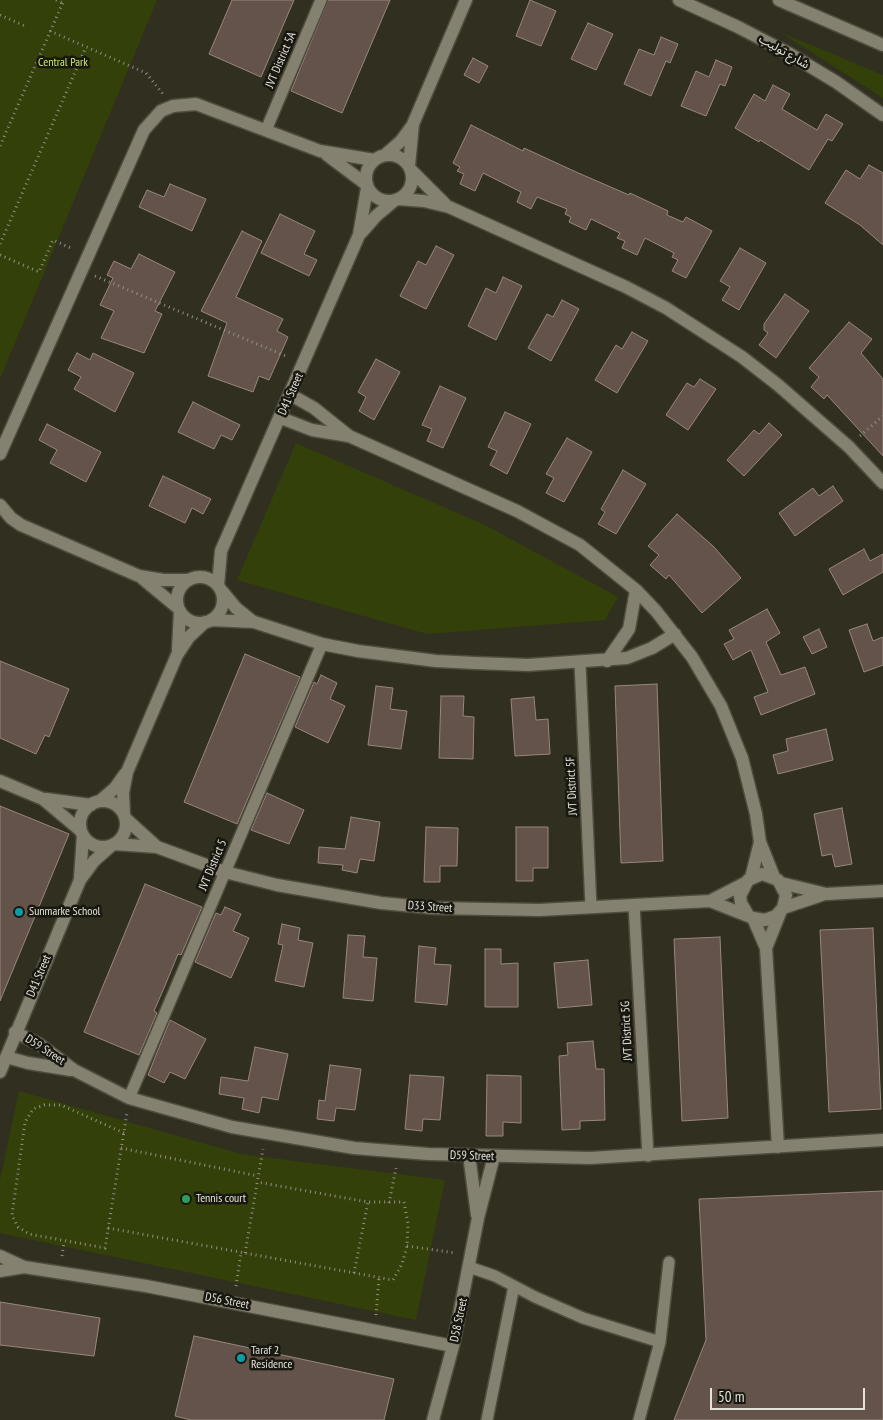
<!DOCTYPE html>
<meta charset="utf-8">
<style>
body{margin:0}
#map{position:relative;width:883px;height:1420px;overflow:hidden;background:#312f20;font-family:"PT Sans Narrow",sans-serif}
canvas{display:block}
.scale{position:absolute;left:710px;top:1388px;width:155px;height:22px;box-sizing:border-box;border:2px solid #e4e2d9;border-top:0;padding-left:6px;font-size:15px;line-height:18px;white-space:nowrap;color:#e4e2d9;-webkit-text-stroke:4px #181710;paint-order:stroke}
</style>
<div id="map">
<canvas width="883" height="1420"></canvas>
<div class="scale">50 m</div>
</div>
<script>
const context = document.querySelector('canvas').getContext('2d');
context.lineJoin = 'round';
function fill(path, color) { context.fillStyle = color; context.fill(path, 'evenodd'); }
const toPath = rows => new Path2D(rows.map(r => 'M' + r).join(''));
function strokePath(path, color, width, dash) { context.strokeStyle = color; context.lineWidth = width; context.lineCap = dash ? 'butt' : 'round'; context.setLineDash(dash || []); context.stroke(path); }
function drawText(font, color, halo, rows, align = 'center') {
  context.font = font + ' "PT Sans Narrow","Noto Sans Arabic",sans-serif'; context.lineWidth = 5; context.setLineDash([]); context.textBaseline = 'middle'; context.strokeStyle = halo; context.fillStyle = color; for (const [text, x, y, turn = 0] of rows) {
    context.save(); context.translate(x, y); context.rotate((+turn || 0) * Math.PI / 180); context.textAlign = isNaN(turn) ? turn : align; if (halo) context.strokeText(text, 0, 0); context.fillText(text, 0, 0); context.restore();
  }
}
const green = toPath([
 [0,0,157,0,0,379],
 [780,32,883,75,883,98],
 [296,443,485,525,618,597,605,620,427,634,237,580],
 [19,1091,241,1154,445,1180,416,1320,0,1233,0,1180]
]);
const building = toPath([
 [232,0,294,0,261,77,209,54,232,0],
 [328,0,390,0,342,113,291,91,328,0],
 [530,0,556,11,541,46,516,36,530,0],
 [588,23,613,34,596,70,571,59,588,23],
 [661,37,678,44,670,63,666,61,651,96,624,84,639,49,654,55,661,37],
 [473,58,488,66,479,83,464,75,473,58],
 [716,60,732,67,725,86,720,84,706,116,681,106,696,71,709,77,716,60],
 [773,85,790,94,782,109,817,130,826,114,843,124,832,141,828,139,809,170,760,140,759,142,735,128,754,94,765,101,773,85],
 [471,125,523,151,524,148,576,172,629,195,630,193,668,211,667,215,683,222,686,217,712,231,686,278,672,271,678,260,672,257,674,253,645,238,637,255,622,248,625,241,617,238,620,233,591,219,586,230,569,222,571,217,565,214,567,209,537,197,531,209,517,202,521,192,483,173,475,191,460,184,464,174,457,171,460,167,453,163,471,125],
 [869,165,883,173,883,245,860,225,825,203,846,170,860,179,869,165],
 [170,184,206,199,192,231,139,207,147,190,164,197,170,184],
 [280,214,315,231,304,254,317,260,309,276,261,253,280,214],
 [242,231,262,241,236,297,283,319,277,331,288,337,269,380,259,376,253,392,208,376,227,323,201,311,242,231],
 [436,246,454,255,426,309,400,296,418,261,426,265,436,246],
 [740,248,766,263,739,310,722,300,730,287,720,281,740,248],
 [139,254,175,272,155,311,162,314,144,353,101,338,114,311,100,305,113,278,107,275,114,261,131,269,139,254],
 [503,277,522,286,496,340,468,326,486,288,496,293,503,277],
 [785,294,809,311,776,358,759,345,768,333,764,330,764,324,785,294],
 [562,300,579,309,551,361,528,348,547,314,553,317,562,300],
 [849,322,872,339,861,353,883,379,883,456,827,395,824,399,811,387,819,377,809,368,849,322],
 [632,332,648,341,617,393,595,380,616,345,622,349,632,332],
 [77,353,90,360,93,353,134,373,115,412,74,389,81,377,68,370,77,353],
 [376,359,400,372,374,420,359,411,366,397,358,392,376,359],
 [700,379,716,389,688,430,666,415,687,383,694,387,700,379],
 [440,386,466,398,443,448,427,441,432,429,422,425,440,386],
 [193,402,240,425,232,440,221,435,214,449,178,432,193,402],
 [505,412,531,424,507,474,490,465,497,451,488,447,505,412],
 [769,423,782,435,744,476,727,460,754,430,759,434,769,423],
 [47,424,101,452,86,482,50,463,57,450,39,440,47,424],
 [567,438,592,452,564,502,546,493,554,478,546,474,567,438],
 [623,470,646,484,616,534,598,524,605,512,601,509,623,470],
 [163,476,211,499,203,514,192,508,185,523,149,506,163,476],
 [833,486,843,501,795,536,779,513,813,488,819,496,833,486],
 [677,514,714,547,741,578,702,613,669,575,666,579,650,565,659,555,648,546,677,514],
 [864,549,870,561,883,554,883,572,843,595,829,569,864,549],
 [767,609,780,633,766,642,781,675,805,667,815,694,761,715,754,697,768,692,751,650,733,660,724,644,734,639,729,630,767,609],
 [867,624,873,641,883,637,883,665,864,672,849,630,867,624],
 [819,629,827,647,812,654,803,637,819,629],
 [245,654,300,677,237,824,184,802,245,654],
 [0,661,69,689,49,737,45,735,36,754,0,738,0,661],
 [321,675,337,683,330,699,345,706,328,743,295,727,314,682,317,684,321,675],
 [657,684,663,861,621,863,615,686,657,684],
 [376,686,393,688,390,709,407,711,401,749,368,745,376,686],
 [441,696,464,696,463,716,474,717,473,759,439,758,441,696],
 [534,697,536,720,548,719,550,754,515,756,511,699,534,697],
 [826,729,833,760,778,774,773,755,788,751,786,739,826,729],
 [267,793,304,810,289,844,251,830,267,793],
 [0,806,69,834,0,1001,0,806],
 [842,808,852,864,835,867,832,854,822,856,814,814,842,808],
 [351,817,380,822,374,861,360,859,357,873,342,870,343,865,318,863,319,847,345,849,351,817],
 [426,827,458,828,457,866,440,866,440,882,424,882,426,827],
 [516,827,548,827,548,868,533,868,533,881,516,881,516,827],
 [145,884,202,907,181,955,178,954,164,988,154,1011,157,1013,139,1055,84,1032,145,884],
 [225,907,241,914,233,931,249,938,231,978,195,962,216,913,221,915,225,907],
 [282,924,300,928,298,940,313,943,304,987,275,981,283,945,278,944,282,924],
 [873,928,881,1109,829,1112,820,930,873,928],
 [348,935,365,936,363,957,377,958,373,1001,343,998,348,935],
 [720,937,728,1118,682,1121,674,939,720,937],
 [419,946,436,948,434,964,451,965,447,1005,415,1002,419,946],
 [485,949,501,949,501,964,518,963,518,1007,485,1007,485,949],
 [588,960,592,1005,558,1008,554,963,588,960],
 [170,1020,206,1039,185,1079,170,1072,164,1083,148,1075,170,1020],
 [593,1041,596,1069,604,1069,605,1120,580,1121,580,1129,562,1130,559,1056,568,1055,567,1043,593,1041],
 [255,1047,288,1054,278,1100,262,1097,259,1113,242,1109,244,1098,219,1094,221,1077,248,1081,255,1047],
 [330,1065,361,1069,355,1110,336,1108,334,1121,317,1119,319,1100,325,1101,330,1065],
 [410,1075,444,1077,440,1120,423,1119,422,1131,405,1129,410,1075],
 [487,1075,521,1076,521,1123,503,1122,503,1136,486,1136,487,1075],
 [883,1191,883,1420,674,1420,706,1340,699,1199,883,1191],
 [0,1302,100,1318,94,1356,0,1345,0,1302],
 [194,1336,394,1379,384,1420,191,1420,175,1416,194,1336]
]);
const path = toPath([
 [56,0,62,3],
 [0,15,25,26],
 [50,31,146,73,163,94],
 [0,146,64,0],
 [0,244,86,47],
 [0,255,39,272,53,240,73,249],
 [95,276,288,357],
 [860,436,883,416],
 [124,1133,61,1105,44,1105,33,1109,25,1122,12,1215,18,1227,29,1234,105,1248,127,1113],
 [121,1148,258,1176],
 [389,1203,396,1168],
 [108,1228,393,1280,402,1264,407,1246,408,1224,404,1202,368,1202,257,1182],
 [407,1246,456,1253],
 [245,1253,263,1149],
 [62,1256,64,1242],
 [354,1273,368,1202],
 [236,1286,241,1253],
 [376,1315,379,1278]
]);
const service = toPath([
 [266,130,321,0],
 [580,663,591,907],
 [634,905,648,1156],
 [129,1098,322,644],
 [469,1267,495,1276,535,1297,583,1318,660,1342],
 [487,1420,514,1286],
 [639,1420,660,1342,669,1262]
]);
const minor = toPath([
 '366 178a23 23 0 1 1 46 0a23 23 0 1 1-46 0Z',
 [327,155,367,185],
 [385,155,401,141,412,126],
 [409,166,413,124,466,0],
 [411,170,445,204],
 [398,199,424,201,449,207,626,287,666,308,742,357,778,385,849,447,883,483],
 [361,233,376,216,395,200],
 [291,395,314,408,349,436],
 [281,418,312,430,349,436,517,511,580,545,636,590,656,611,692,657,721,706,742,758,756,814,760,842,774,877],
 [0,454,144,130,161,111,173,106,196,104,320,151,374,160],
 [0,505,11,518,21,525,139,576,163,580,188,580],
 '177 600a23 23 0 1 1 46 0a23 23 0 1 1-46 0Z',
 [143,579,178,608],
 [218,586,221,551,359,235,367,188],
 [222,591,236,608,252,621],
 [211,620,254,622,322,644,358,651,436,661,475,663,528,665,627,658,652,648,675,634],
 [178,650,180,611],
 [607,661,629,629,636,590],
 [0,781,43,799,81,831],
 [46,799,91,805],
 [100,801,115,788,125,774],
 '80 824a23 23 0 1 1 46 0a23 23 0 1 1-46 0Z',
 [124,814,123,793,127,772,177,655,189,637,205,622],
 [125,818,157,847],
 [114,844,157,847,225,872,277,885,381,903,434,908,539,910,710,901,753,918,765,920,776,916,783,908,786,895,778,880,762,874,748,880,740,896,741,903,748,915],
 [80,878,83,835],
 [751,878,760,842],
 [781,883,826,894,883,891],
 [710,901,745,883],
 [783,908,822,895],
 [753,918,766,948,778,1147],
 [766,948,780,913],
 [15,1032,39,1044,74,1070,129,1098,232,1127,354,1148,428,1154,590,1158,883,1140],
 [6,1057,28,1063,71,1070],
 [0,1072,80,880,94,861,112,845],
 [469,1155,477,1215],
 [0,1256,24,1267],
 [0,1271,24,1267,146,1286,453,1346],
 [433,1420,453,1346,478,1218,494,1156]
]);
const tertiary = toPath([
 [679,0,738,27,788,53,836,82,883,115],
 [779,0,883,45]
]);
const markers = [
 [19,912,5,"#0f9aa8"],
 [186,1199,5,"#2e9e5b"],
 [241,1358,5,"#0f9aa8"]
];
const streetNames = [
 ["شارع توليب",784,52,30],
 ["JVT District 5A",281,60,-67],
 ["D41 Street",291,394,-66],
 ["JVT District 5F",572,786,-93],
 ["JVT District 5",213,865,-67],
 ["D33 Street",430,907,4],
 ["D41 Street",39,976,-67],
 ["JVT District 5G",627,1031,-93],
 ["D59 Street",45,1050,33],
 ["D59 Street",472,1156,2],
 ["D56 Street",227,1301,11],
 ["D58 Street",459,1320,-78]
];
const parkNames = [
 ["Central Park",63,63]
];
const poiNames = [
 ["Sunmarke School",29,912],
 ["Tennis court",196,1199],
 ["Taraf 2",251,1351],
 ["Residence",251,1365]
];
fill(green, '#33400a');
fill(building, '#63534a');
strokePath(building, '#98877c', 1);
strokePath(service, '#4e4c3e', 14);
strokePath(minor, '#4e4c3e', 15);
strokePath(tertiary, '#4e4c3e', 15);
strokePath(path, '#929085', 3, [1, 4]);
strokePath(service, '#848170', 11);
strokePath(minor, '#848170', 12);
strokePath(tertiary, '#848170', 12);
for (const [x, y, r, color] of markers) { const dot = new Path2D(); dot.arc(x, y, r, 0, 2 * Math.PI); context.fillStyle = color; context.fill(dot); strokePath(dot, '#181710', 2); }
drawText('12px', '#e4e2d9', '#181710', streetNames);
drawText('12px', '#c7ea70', '#181710', parkNames);
drawText('12px', '#e4e2d9', '#181710', poiNames, 'left');
</script>
